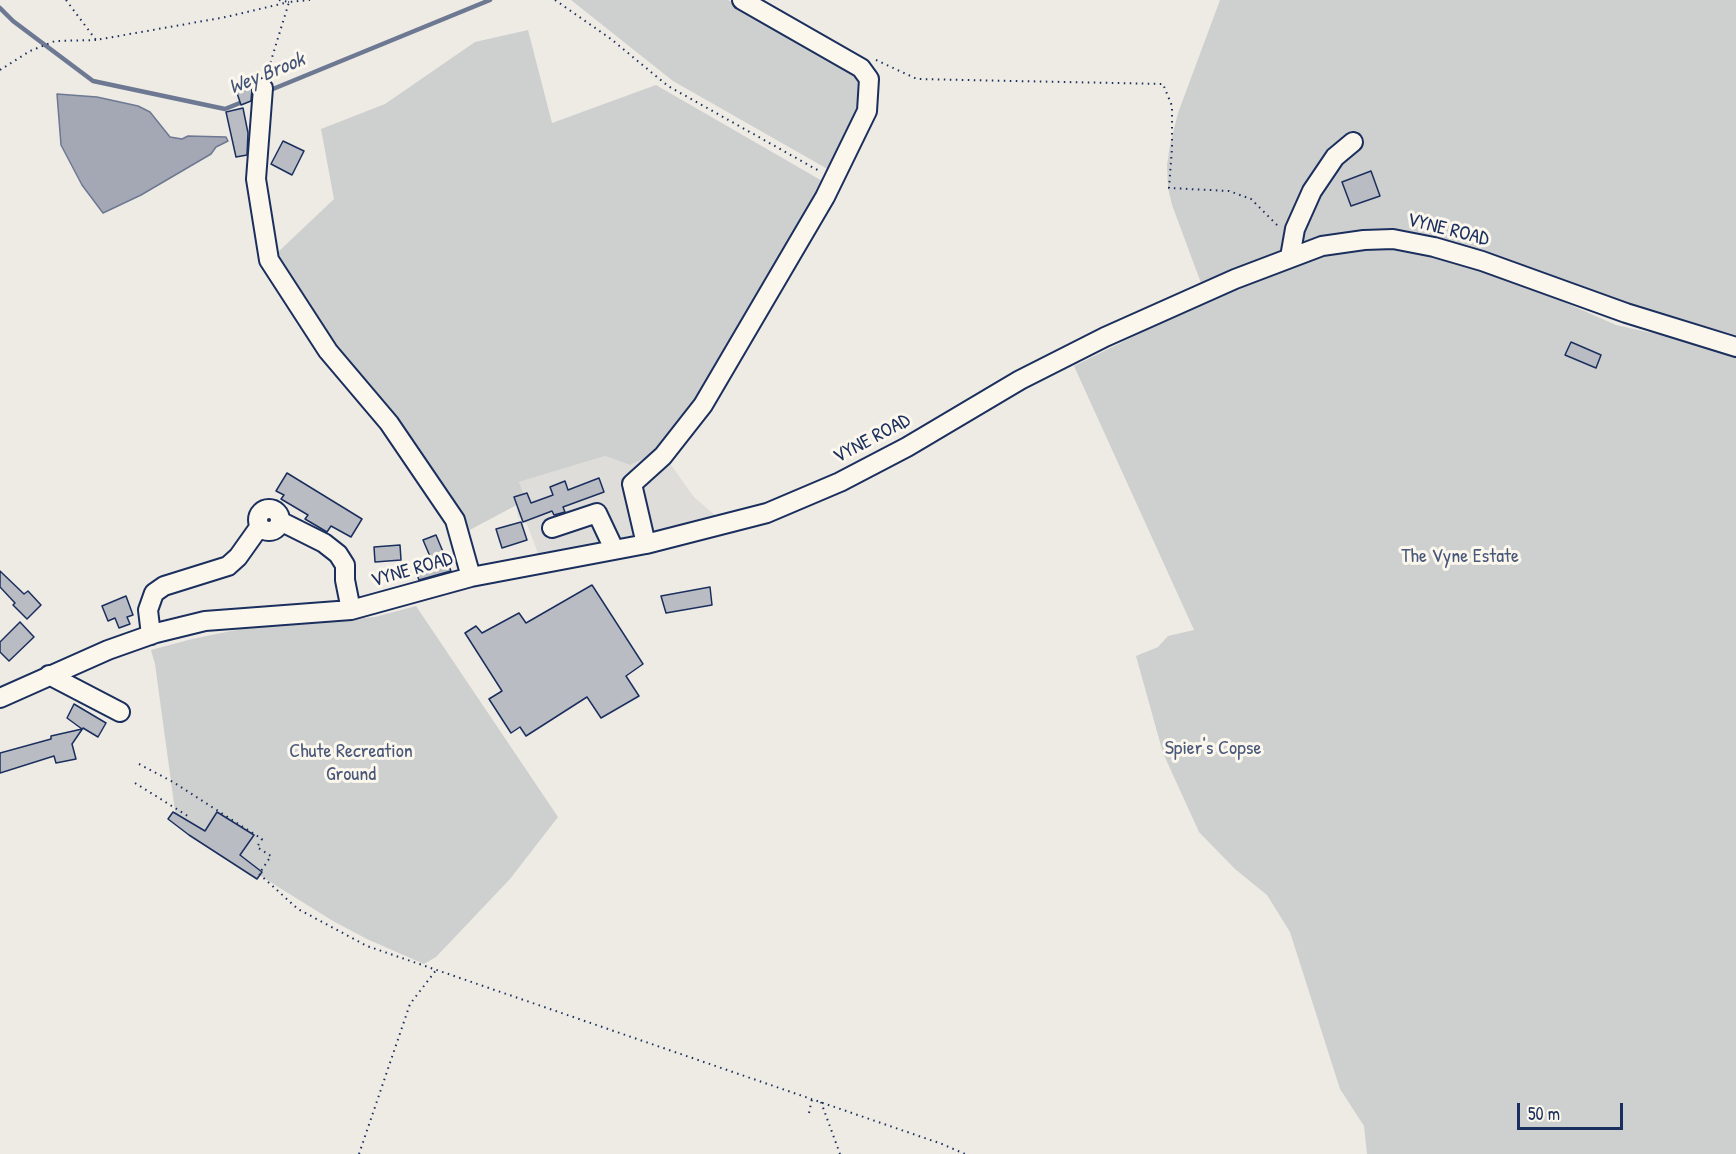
<!DOCTYPE html>
<style>
body{margin:0}
#map{position:relative;width:1736px;height:1154px;overflow:hidden;background:#eeebe4;font-family:"Patrick Hand",sans-serif}
canvas{display:block}
.scale{position:absolute;left:1517px;top:1103px;width:106px;height:27px;box-sizing:border-box;border:3px solid #1b2f5e;border-top:0;padding-left:8px;font-size:18px;line-height:21px;white-space:nowrap;color:#1b2f5e;-webkit-text-stroke:4px #fbf7ec;paint-order:stroke}
</style>
<div id="map">
<canvas width="1736" height="1154"></canvas>
<div class="scale">50 m</div>
</div>
<script>
const context = document.querySelector('canvas').getContext('2d');
context.lineJoin = 'round';
function fill(path, color) { context.fillStyle = color; context.fill(path, 'evenodd'); }
const toPath = rows => new Path2D(rows.map(r => 'M' + r).join(''));
function strokePath(path, color, width, dash) { context.strokeStyle = color; context.lineWidth = width; context.lineCap = dash ? 'butt' : 'round'; context.setLineDash(dash || []); context.stroke(path); }
function drawText(font, color, halo, rows, align = 'center') {
  context.font = font + ' "Patrick Hand",sans-serif'; context.lineWidth = 6; context.setLineDash([]); context.textBaseline = 'middle'; context.strokeStyle = halo; context.fillStyle = color; for (const [text, x, y, turn = 0] of rows) {
    context.save(); context.translate(x, y); context.rotate((+turn || 0) * Math.PI / 180); context.textAlign = isNaN(turn) ? turn : align; if (halo) context.strokeText(text, 0, 0); context.fillText(text, 0, 0); context.restore();
  }
}
const built = toPath([
 [661,451,694,497,716,516,640,538,539,556,527,524,518,517,516,505,526,500,519,482,605,456,630,465]
]);
const green = toPath([
 [571,0,728,0,842,65,864,83,860,109,831,171,673,81],
 [1220,0,1736,0,1736,335,1627,304,1457,243,1424,235,1381,231,1359,231,1336,235,1312,241,1201,283,1172,205,1168,188,1167,165,1170,145,1178,113],
 [528,30,552,123,656,85,824,182,695,403,661,451,630,465,605,456,519,482,526,500,464,533,331,342,276,254,334,199,321,129,385,104,475,42],
 [1366,247,1399,249,1442,256,1507,277,1616,325,1736,352,1736,1154,1367,1154,1364,1126,1340,1089,1290,932,1267,895,1235,869,1199,832,1163,753,1136,656,1158,647,1168,636,1194,630,1074,366,1217,295,1307,261,1334,253],
 [416,606,558,817,510,879,436,957,424,964,367,939,333,921,251,870,176,818,155,664,151,650,192,639,241,629,375,617]
]);
const water = toPath([
 [57,94,97,97,138,106,150,112,170,137,182,139,188,136,226,137,228,141,216,147,211,154,141,195,103,213,82,185,61,145,57,94]
]);
const stream = toPath([
 [0,8,13,21,93,81,225,109,257,96],
 [268,91,490,0]
]);
const building = toPath([
 [252,88,251,101,241,105,237,93,252,88],
 [243,108,248,133,247,155,236,157,226,112,243,108],
 [283,141,304,151,292,175,271,164,283,141],
 [1371,171,1380,196,1351,206,1342,182,1371,171],
 [1571,342,1601,355,1596,368,1565,355,1571,342],
 [287,473,362,519,351,537,331,526,327,532,305,519,308,515,281,499,284,495,276,491,287,473],
 [599,478,604,492,563,507,565,512,554,515,552,511,523,522,514,497,527,493,531,503,553,495,550,487,565,481,568,490,599,478],
 [521,522,527,540,502,548,496,529,521,522],
 [436,535,451,571,419,580,417,575,435,568,423,540,436,535],
 [400,545,401,560,375,562,374,547,400,545],
 [0,571,24,594,28,591,41,605,27,619,13,605,15,603,0,587,0,571],
 [592,585,643,664,626,676,639,696,601,718,587,697,526,736,520,727,511,733,489,699,502,691,465,633,476,626,482,633,519,613,526,623,592,585],
 [710,587,712,605,666,613,661,596,710,587],
 [126,596,133,615,127,617,130,624,119,628,115,618,108,621,102,606,126,596],
 [20,622,34,637,9,661,0,652,0,642,20,622],
 [74,704,106,723,98,737,83,728,72,744,76,759,56,763,54,756,0,773,0,753,51,739,51,736,82,729,67,718,74,704],
 [173,812,205,831,217,812,254,835,240,855,262,872,257,879,189,835,168,819,173,812]
]);
const path = toPath([
 [66,0,96,40,226,17,289,2],
 [279,0,289,2,310,0],
 [555,0,611,39,668,86,821,172],
 [876,60,917,79,1163,84,1172,106,1172,148,1169,188,1229,191,1251,199,1279,227],
 [0,70,30,51,55,41,96,40],
 [267,74,289,2],
 [139,764,173,782,262,839,257,847,271,856,259,874,298,909,367,946,942,1144,965,1154],
 [135,783,191,818],
 [821,1102,840,1154],
 [809,1113,812,1099],
 [359,1154,410,1004,437,969]
]);
const minor = toPath([
 [263,88,256,179,269,260,328,351,389,423,455,520,471,577],
 [1290,257,1295,229,1312,191,1335,157,1353,142],
 '258 520a11 11 0 1 1 22 0a11 11 0 1 1-22 0Z',
 [280,521,324,543,338,554,345,565,345,580,351,610],
 [552,528,597,513,614,549],
 [646,544,632,484,663,456,703,405,825,197,867,111,869,79,861,68,742,0],
 [151,635,148,610,154,593,164,586,228,566,238,557,260,526],
 [49,675,120,712],
 [0,698,108,650,156,633,205,621,351,610,471,577,646,544,767,513,840,482,907,447,1020,380,1105,337,1235,279,1322,246,1364,240,1393,239,1434,247,1482,261,1626,313,1736,347]
]);
const streetNames = [
 ["VYNE ROAD",1448,230,14],
 ["VYNE ROAD",872,439,-28],
 ["VYNE ROAD",412,570,-16]
];
const parkNames = [
 ["The Vyne Estate",1460,557],
 ["Spier's Copse",1213,749],
 ["Chute Recreation",351,752],
 ["Ground",351,775]
];
const waterNames = [
 ["Wey Brook",267,74,-22]
];
fill(built, '#deddda');
fill(green, '#cecfcf');
fill(water, '#a3a8b4');
strokePath(water, '#6d7892', 1.5);
strokePath(stream, '#6d7892', 4.5);
fill(building, '#b9bcc3');
strokePath(building, '#1b2f5e', 1.5);
strokePath(minor, '#1b2f5e', 22);
strokePath(path, '#1b2f5e', 2, [1.5, 4.5]);
strokePath(minor, '#fbf7ec', 18);
drawText('20px', '#1b2f5e', '#fbf7ec', streetNames);
drawText('20px', '#48577a', '#fbf7ec', parkNames);
drawText('italic 21px', '#445378', '#fbf7ec', waterNames);
</script>
